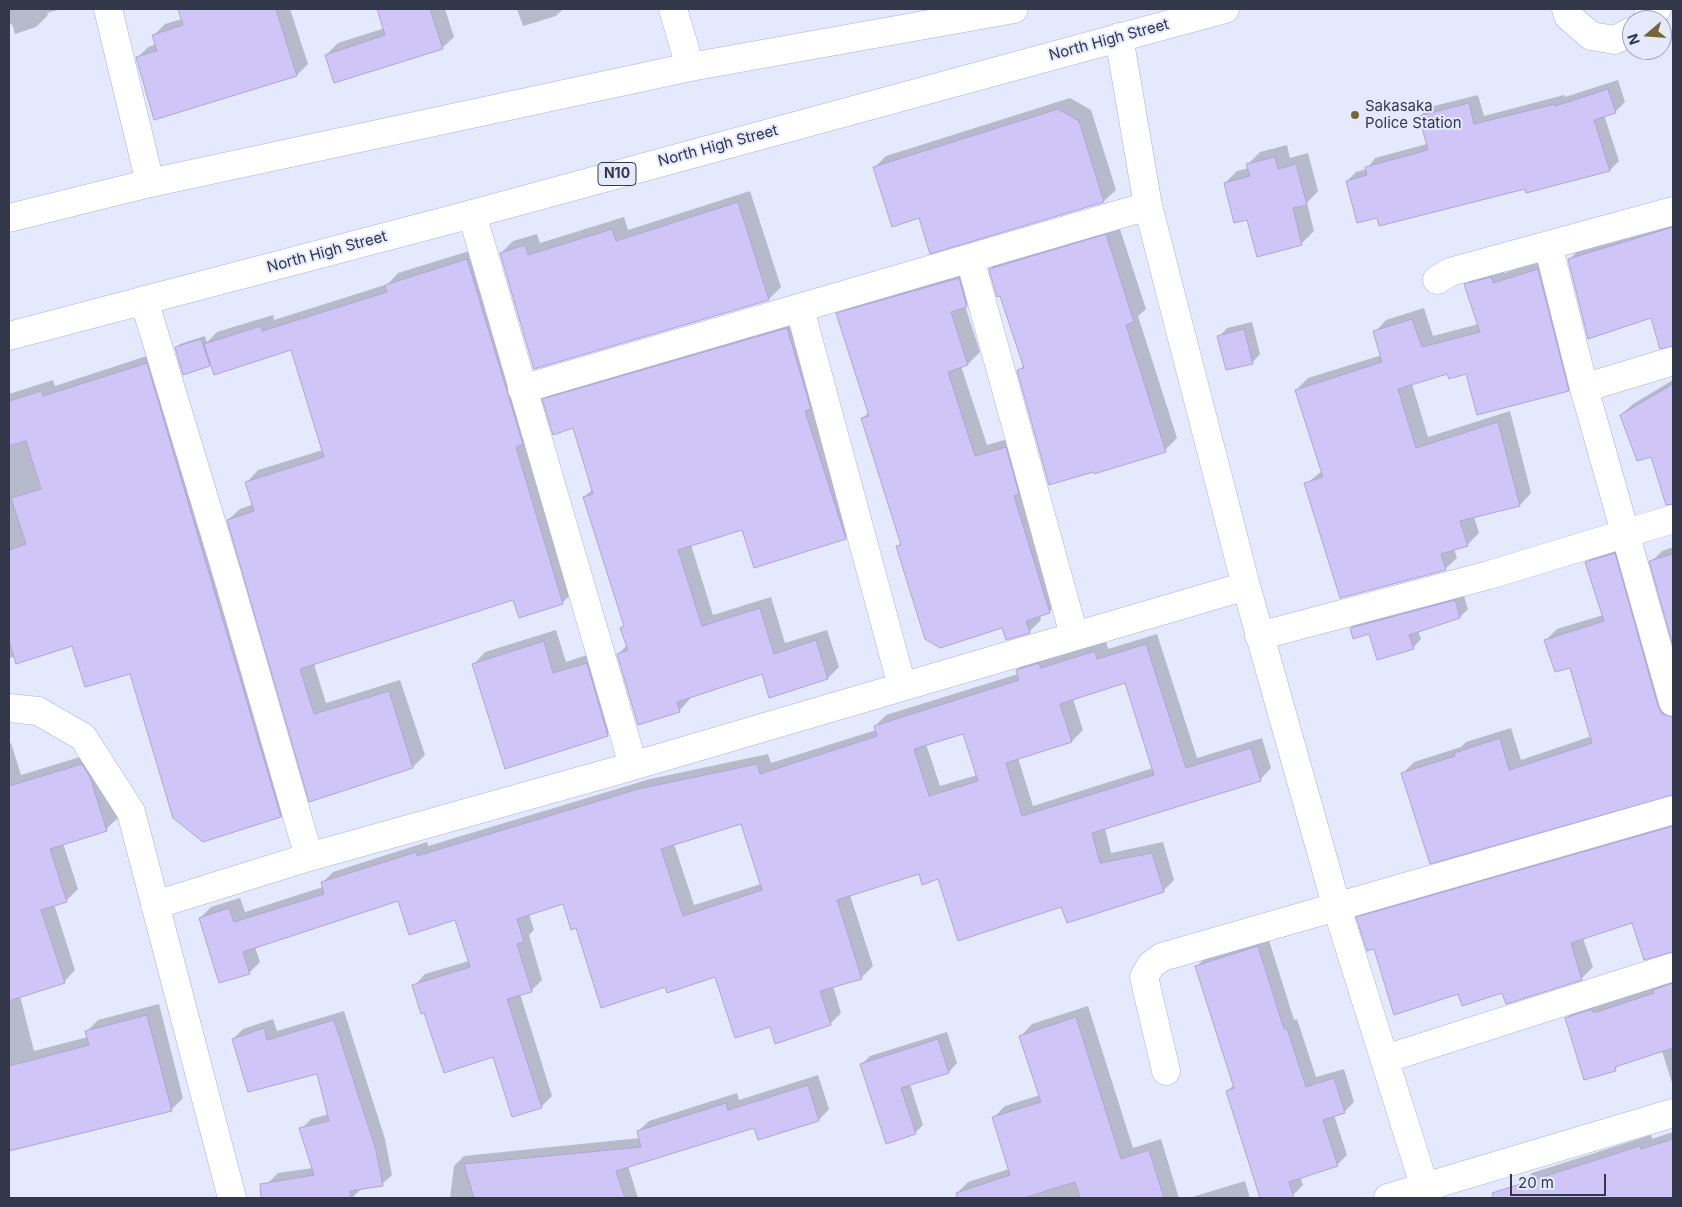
<!DOCTYPE html>
<style>
body{margin:0}
#map{position:relative;width:1682px;height:1207px;overflow:hidden;background:#e4e9fd;font-family:Inter,sans-serif}
canvas{display:block}
.frame{position:absolute;inset:0;border:10px solid #32374a;pointer-events:none}
.north{position:absolute;left:1622px;top:10px;width:50px;height:50px;box-sizing:border-box;background:#e4e9fd;border:1px solid #9da2b5;border-radius:50%;rotate:252deg;font-size:14px;font-weight:700;line-height:20px;text-align:center;color:#32374a}
.north::after{content:'';display:block;margin:auto;width:18px;height:22px;background:#756735;clip-path:polygon(50% 0,100% 100%,50% 72%,0 100%)}
.scale{position:absolute;left:1510px;top:1174px;width:96px;height:22px;box-sizing:border-box;border:2px solid #32374a;border-top:0;padding-left:6px;font-size:15px;line-height:18px;white-space:nowrap;color:#32374a;-webkit-text-stroke:4px #e4e9fd;paint-order:stroke}
</style>
<div id="map">
<canvas width="1682" height="1207"></canvas>
<div class="frame"></div>
<div class="north">N</div>
<div class="scale">20 m</div>
</div>
<script>
const context = document.querySelector('canvas').getContext('2d');
context.lineJoin = 'round';
function fill(path, color) { context.fillStyle = color; context.fill(path, 'evenodd'); }
const toPath = rows => new Path2D(rows.map(r => 'M' + r).join(''));
function strokePath(path, color, width, dash) { context.strokeStyle = color; context.lineWidth = width; context.lineCap = dash ? 'butt' : 'round'; context.setLineDash(dash || []); context.stroke(path); }
function drawText(font, color, halo, rows, align = 'center') {
  context.font = font + ' Inter,sans-serif'; context.lineWidth = 4; context.setLineDash([]); context.textBaseline = 'middle'; context.strokeStyle = halo; context.fillStyle = color; for (const [text, x, y, turn = 0] of rows) {
    context.save(); context.translate(x, y); context.rotate((+turn || 0) * Math.PI / 180); context.textAlign = isNaN(turn) ? turn : align; if (halo) context.strokeText(text, 0, 0); context.fillText(text, 0, 0); context.restore();
  }
}
const shadow = toPath([
 [9,9,61,9,47,13,48,15,36,27,15,34,12,24,9,25],
 [179,9,290,9,308,64,297,75,137,58,148,47,156,44,154,35,165,24,182,19],
 [380,9,445,9,454,37,442,48,326,55,338,43,385,28],
 [517,9,563,9,556,16,523,26],
 [1618,80,1625,102,1615,112,1604,115,1619,161,1610,170,1527,192,1525,187,1378,216,1347,181,1356,172,1367,169,1375,158,1427,144,1420,116,1430,107,1478,95,1484,116,1564,95,1565,97],
 [1070,98,1091,110,1116,190,1104,201,930,252,920,217,874,168,886,156],
 [1287,145,1290,158,1308,153,1318,191,1307,203,1314,231,1302,243,1257,255,1248,218,1225,183,1237,171,1249,168,1248,164,1260,152],
 [750,191,781,287,769,299,501,253,513,241,537,234,540,243,624,217,628,230],
 [1673,220,1673,345,1665,346,1652,317,1569,260,1580,248],
 [1118,223,1146,309,1138,316,1177,438,1165,450,1018,371,1024,365,1001,295,990,269,1002,257],
 [479,248,574,592,562,603,514,598,314,664,326,703,400,680,425,755,413,767,310,800,228,520,240,509,254,504,247,482,258,470,323,450,291,348,211,363,184,373,176,348,180,344,205,336,207,342,217,332,273,315,274,320,388,284,398,273],
 [1549,258,1580,379,1568,390,1467,372,1448,372,1412,384,1428,437,1510,411,1531,493,1520,505,1474,517,1479,533,1467,545,1454,549,1457,558,1445,569,1306,484,1322,471,1296,390,1308,378,1382,355,1375,332,1386,320,1424,308,1433,336,1479,324,1466,285,1478,273,1503,266,1504,273],
 [971,266,978,294,965,306,980,352,968,364,961,366,987,445,1018,436,1061,600,1049,612,1040,615,1041,620,1029,632,1003,627,897,547,902,542,863,418,869,412,838,314,850,302],
 [798,317,856,527,845,538,743,528,691,545,713,615,771,597,785,643,827,630,839,667,828,678,763,672,689,696,690,699,679,711,618,654,627,645,622,628,625,625,584,497,593,489,574,427,544,400,555,388],
 [1252,322,1260,354,1252,363,1219,337,1227,328],
 [159,352,292,804,281,816,130,672,73,644,9,658,9,394,53,380,55,386],
 [1673,380,1673,486,1662,489,1652,455,1621,415,1633,404],
 [1626,543,1673,702,1673,794,1403,773,1414,762,1461,747,1466,742,1511,728,1521,760,1592,736,1571,666,1546,640,1557,629,1603,615,1587,562,1598,551],
 [1673,547,1673,641,1651,562,1662,551],
 [1463,593,1468,609,1460,617,1418,630,1421,639,1413,648,1351,628,1359,620],
 [556,630,566,662,599,651,620,722,607,734,473,665,485,652],
 [1157,634,1197,758,1262,738,1271,768,1260,780,1105,828,1111,853,1163,842,1174,880,1163,891,1062,905,919,872,850,895,873,966,862,977,833,986,841,1013,830,1024,770,1026,716,975,666,985,577,927,564,903,529,914,534,930,529,935,542,980,531,991,520,994,552,1096,541,1107,494,1056,425,1011,414,986,425,974,469,961,456,918,399,900,255,947,260,962,249,973,200,918,211,907,240,898,245,912,323,887,322,883,333,872,427,842,428,846,650,779,768,754,771,763,876,730,875,726,886,715,1018,674,1017,670,1028,659,1050,653,1052,658,1106,641,1108,649],
 [1126,681,1153,768,1033,806,1018,758,1072,741,1083,730,1073,699],
 [964,732,977,775,940,786,926,744],
 [742,823,761,884,694,905,674,844],
 [11,743,21,775,93,753,101,765,118,818,106,829,63,843,78,889,66,901,54,904,75,970,64,982,20,996,34,1051,88,1037,87,1031,98,1020,159,1004,183,1098,171,1110,9,1150,9,744],
 [1673,819,1673,951,1668,951,1633,922,1583,938,1593,967,1581,979,1503,992,1459,992,1374,947,1358,918,1369,907],
 [1268,937,1294,1020,1297,1019,1316,1077,1344,1069,1354,1102,1344,1112,1334,1115,1347,1155,1337,1165,1300,1177,1303,1185,1293,1195,1283,1198,1261,1198,1227,1091,1234,1085,1196,967,1206,957],
 [1673,977,1673,1086,1662,1051,1620,1064,1615,1069,1566,1018,1578,1007],
 [1088,1006,1133,1148,1161,1139,1179,1198,958,1198,956,1194,968,1182,1009,1169,993,1118,1005,1106,1040,1095,1021,1036,1032,1024],
 [344,1011,385,1139,392,1175,382,1184,361,1189,352,1198,271,1198,268,1183,278,1173,313,1168,301,1129,311,1119,329,1114,318,1073,233,1039,243,1029,273,1019,277,1031],
 [947,1032,957,1063,949,1072,910,1084,923,1125,915,1133,862,1064,870,1056],
 [818,1075,829,1109,819,1120,759,1139,755,1127,628,1166,638,1198,450,1198,454,1166,464,1156,640,1138,638,1131,649,1121,737,1093,739,1100],
 [1673,1132,1673,1198,1500,1198,1511,1187,1521,1184,1532,1173,1651,1135,1652,1139],
 [1245,1181,1250,1198,1189,1198]
]);
const building = toPath([
 [178,9,276,9,297,76,154,120,136,57,157,51,152,35,183,25,178,9],
 [377,9,430,9,443,49,334,83,325,55,385,35,377,9],
 [1608,89,1616,113,1594,120,1610,171,1526,193,1525,189,1379,226,1377,218,1357,223,1346,181,1367,175,1365,167,1428,150,1419,116,1469,103,1474,124,1555,104,1555,106,1608,89],
 [1058,109,1079,121,1104,202,930,254,919,218,892,227,873,167,1058,109],
 [1275,157,1278,169,1296,164,1307,205,1293,208,1302,245,1257,257,1247,220,1234,223,1224,183,1250,176,1246,164,1275,157],
 [738,202,769,300,534,369,500,253,525,245,528,255,612,229,616,241,738,202],
 [1673,227,1673,346,1660,349,1651,318,1588,339,1568,259,1673,227],
 [1106,234,1134,322,1126,325,1166,452,1094,474,1093,472,1049,485,1017,370,1024,368,1000,296,997,297,989,269,1106,234],
 [467,259,523,444,516,447,563,604,519,618,513,600,300,669,314,714,389,691,413,768,309,802,227,520,254,511,245,482,324,457,291,350,214,375,204,344,261,326,262,331,387,292,385,285,467,259],
 [1538,269,1569,391,1477,415,1466,374,1449,379,1447,374,1398,389,1416,448,1498,422,1520,506,1460,521,1468,546,1441,554,1446,570,1340,598,1304,483,1323,477,1295,390,1382,362,1373,331,1412,319,1422,347,1480,332,1464,284,1491,277,1493,283,1538,269],
 [959,278,967,307,951,312,968,365,948,372,975,456,1006,447,1019,494,1014,496,1050,613,1026,621,1030,633,1006,640,1002,628,940,648,925,639,896,546,901,545,861,418,869,416,836,313,959,278],
 [787,328,811,409,805,411,846,539,754,568,742,530,678,550,702,626,760,608,774,654,816,640,828,679,769,698,762,674,677,702,680,712,638,725,617,654,628,650,620,628,624,626,583,497,593,494,573,428,553,435,542,399,787,328],
 [1244,329,1253,364,1226,370,1217,336,1244,329],
 [201,339,210,366,183,375,175,347,201,339],
 [147,363,281,817,203,842,173,818,130,674,85,687,72,646,16,664,9,641,9,550,26,544,11,498,41,489,26,441,9,446,9,401,41,391,43,396,147,363],
 [1673,384,1673,504,1666,505,1651,457,1637,461,1620,415,1673,384],
 [1615,553,1658,706,1662,714,1673,717,1673,795,1430,864,1401,773,1455,756,1454,753,1500,738,1509,770,1592,743,1570,668,1555,672,1544,640,1604,621,1585,562,1615,553],
 [1673,554,1673,646,1649,561,1673,554],
 [1455,600,1460,618,1409,635,1414,649,1377,660,1369,634,1353,639,1350,628,1455,600],
 [544,641,553,673,587,663,608,736,505,769,472,664,544,641],
 [1146,644,1186,768,1251,748,1261,781,1092,833,1100,863,1152,853,1164,892,1067,923,1061,907,958,941,938,879,922,885,919,874,837,900,862,979,820,991,831,1025,775,1044,770,1027,735,1038,715,977,667,993,665,987,601,1008,576,928,571,930,563,904,517,919,524,942,517,944,532,992,507,999,542,1108,512,1117,493,1057,444,1073,424,1013,421,1014,412,985,470,967,455,920,409,935,398,901,243,952,250,974,219,983,199,918,229,908,234,922,324,894,321,882,416,852,417,856,638,789,757,764,760,774,877,736,874,726,1019,680,1016,670,1039,663,1041,668,1095,651,1097,659,1146,644],
 [1125,683,1154,775,1022,816,1006,763,1072,742,1060,704,1125,683],
 [963,734,978,781,929,796,914,749,963,734],
 [741,824,762,890,683,916,661,849,741,824],
 [82,764,90,777,107,831,50,849,67,902,41,910,65,983,9,1001,9,786,82,764],
 [1673,826,1673,952,1644,960,1632,923,1571,943,1582,980,1506,1004,1502,993,1462,1006,1458,994,1394,1015,1374,949,1367,951,1356,917,1673,826],
 [1258,946,1284,1029,1287,1028,1306,1087,1334,1078,1345,1113,1323,1120,1338,1166,1289,1182,1294,1198,1260,1198,1226,1091,1234,1088,1195,966,1258,946],
 [1673,983,1673,1048,1615,1067,1616,1071,1584,1080,1565,1018,1592,1009,1592,1012,1597,1012,1654,993,1653,990,1673,983],
 [147,1015,172,1111,9,1151,9,1066,89,1045,85,1031,147,1015],
 [1076,1017,1121,1159,1149,1150,1164,1198,1080,1198,1075,1182,1024,1198,957,1198,956,1193,1010,1175,992,1117,1041,1102,1019,1036,1076,1017],
 [334,1020,376,1150,383,1186,350,1191,351,1198,261,1198,260,1184,314,1175,299,1128,329,1121,317,1074,248,1092,232,1039,264,1028,267,1040,334,1020],
 [938,1039,949,1073,901,1088,916,1134,886,1144,860,1064,938,1039],
 [808,1085,819,1121,758,1140,754,1128,616,1171,625,1198,474,1198,464,1164,641,1147,637,1131,726,1103,728,1110,808,1085],
 [1673,1139,1673,1198,1493,1198,1492,1193,1640,1146,1641,1149,1673,1139]
]);
const minor = toPath([
 [108,9,150,183],
 [673,9,690,67],
 [1566,9,1568,16,1591,36,1615,40,1632,31],
 [1646,20,1657,9],
 [1119,37,1148,206,1246,586,1337,908,1428,1198],
 [472,214,633,765],
 [1548,245,1584,388,1673,702],
 [970,259,1074,635],
 [1437,280,1450,272,1673,211],
 [144,300,227,574,309,857],
 [800,309,902,686],
 [1584,388,1673,361],
 [522,389,1148,206],
 [1259,636,1489,575,1673,519],
 [9,708,38,711,83,737,131,812,232,1198],
 [155,905,309,857,612,772,1246,586],
 [1385,1059,1673,967],
 [1166,1071,1144,977,1151,965,1162,957,1673,810],
 [1388,1198,1673,1113]
]);
const highway = toPath([
 [9,218,150,183,690,67,1014,9],
 [9,336,472,214,1225,9]
]);
const markers = [
 [1355,115,5,"#756735"]
];
const shields = [
 [617,174,38]
];
const shieldNames = [
 ["N10",617,174]
];
const streetNames = [
 ["North High Street",1109,40,-15],
 ["North High Street",718,146,-15],
 ["North High Street",327,252,-15]
];
const poiNames = [
 ["Sakasaka",1365,106],
 ["Police Station",1365,123]
];
fill(shadow, '#0003');
fill(building, '#cfc5f7');
strokePath(building, '#aea5d4', 1);
strokePath(minor, '#a7b2e2', 29);
strokePath(highway, '#a7b2e2', 29);
strokePath(minor, '#fff', 28);
strokePath(highway, '#fff', 28);
for (const [x, y, r, color] of markers) { const dot = new Path2D(); dot.arc(x, y, r, 0, 2 * Math.PI); context.fillStyle = color; context.fill(dot); strokePath(dot, '#e4e9fd', 2); }
for (const [x, y, w] of shields) { const box = new Path2D(); box.roundRect(x - w / 2, y - 11.5, w, 23, 4); context.fillStyle = '#e4e9fd'; context.fill(box); strokePath(box, '#32374a', 1); }
drawText('bold 14px', '#32374a', null, shieldNames);
drawText('15px', '#32374a', '#e4e9fd', streetNames);
drawText('15px', '#32374a', '#e4e9fd', poiNames, 'left');
</script>
